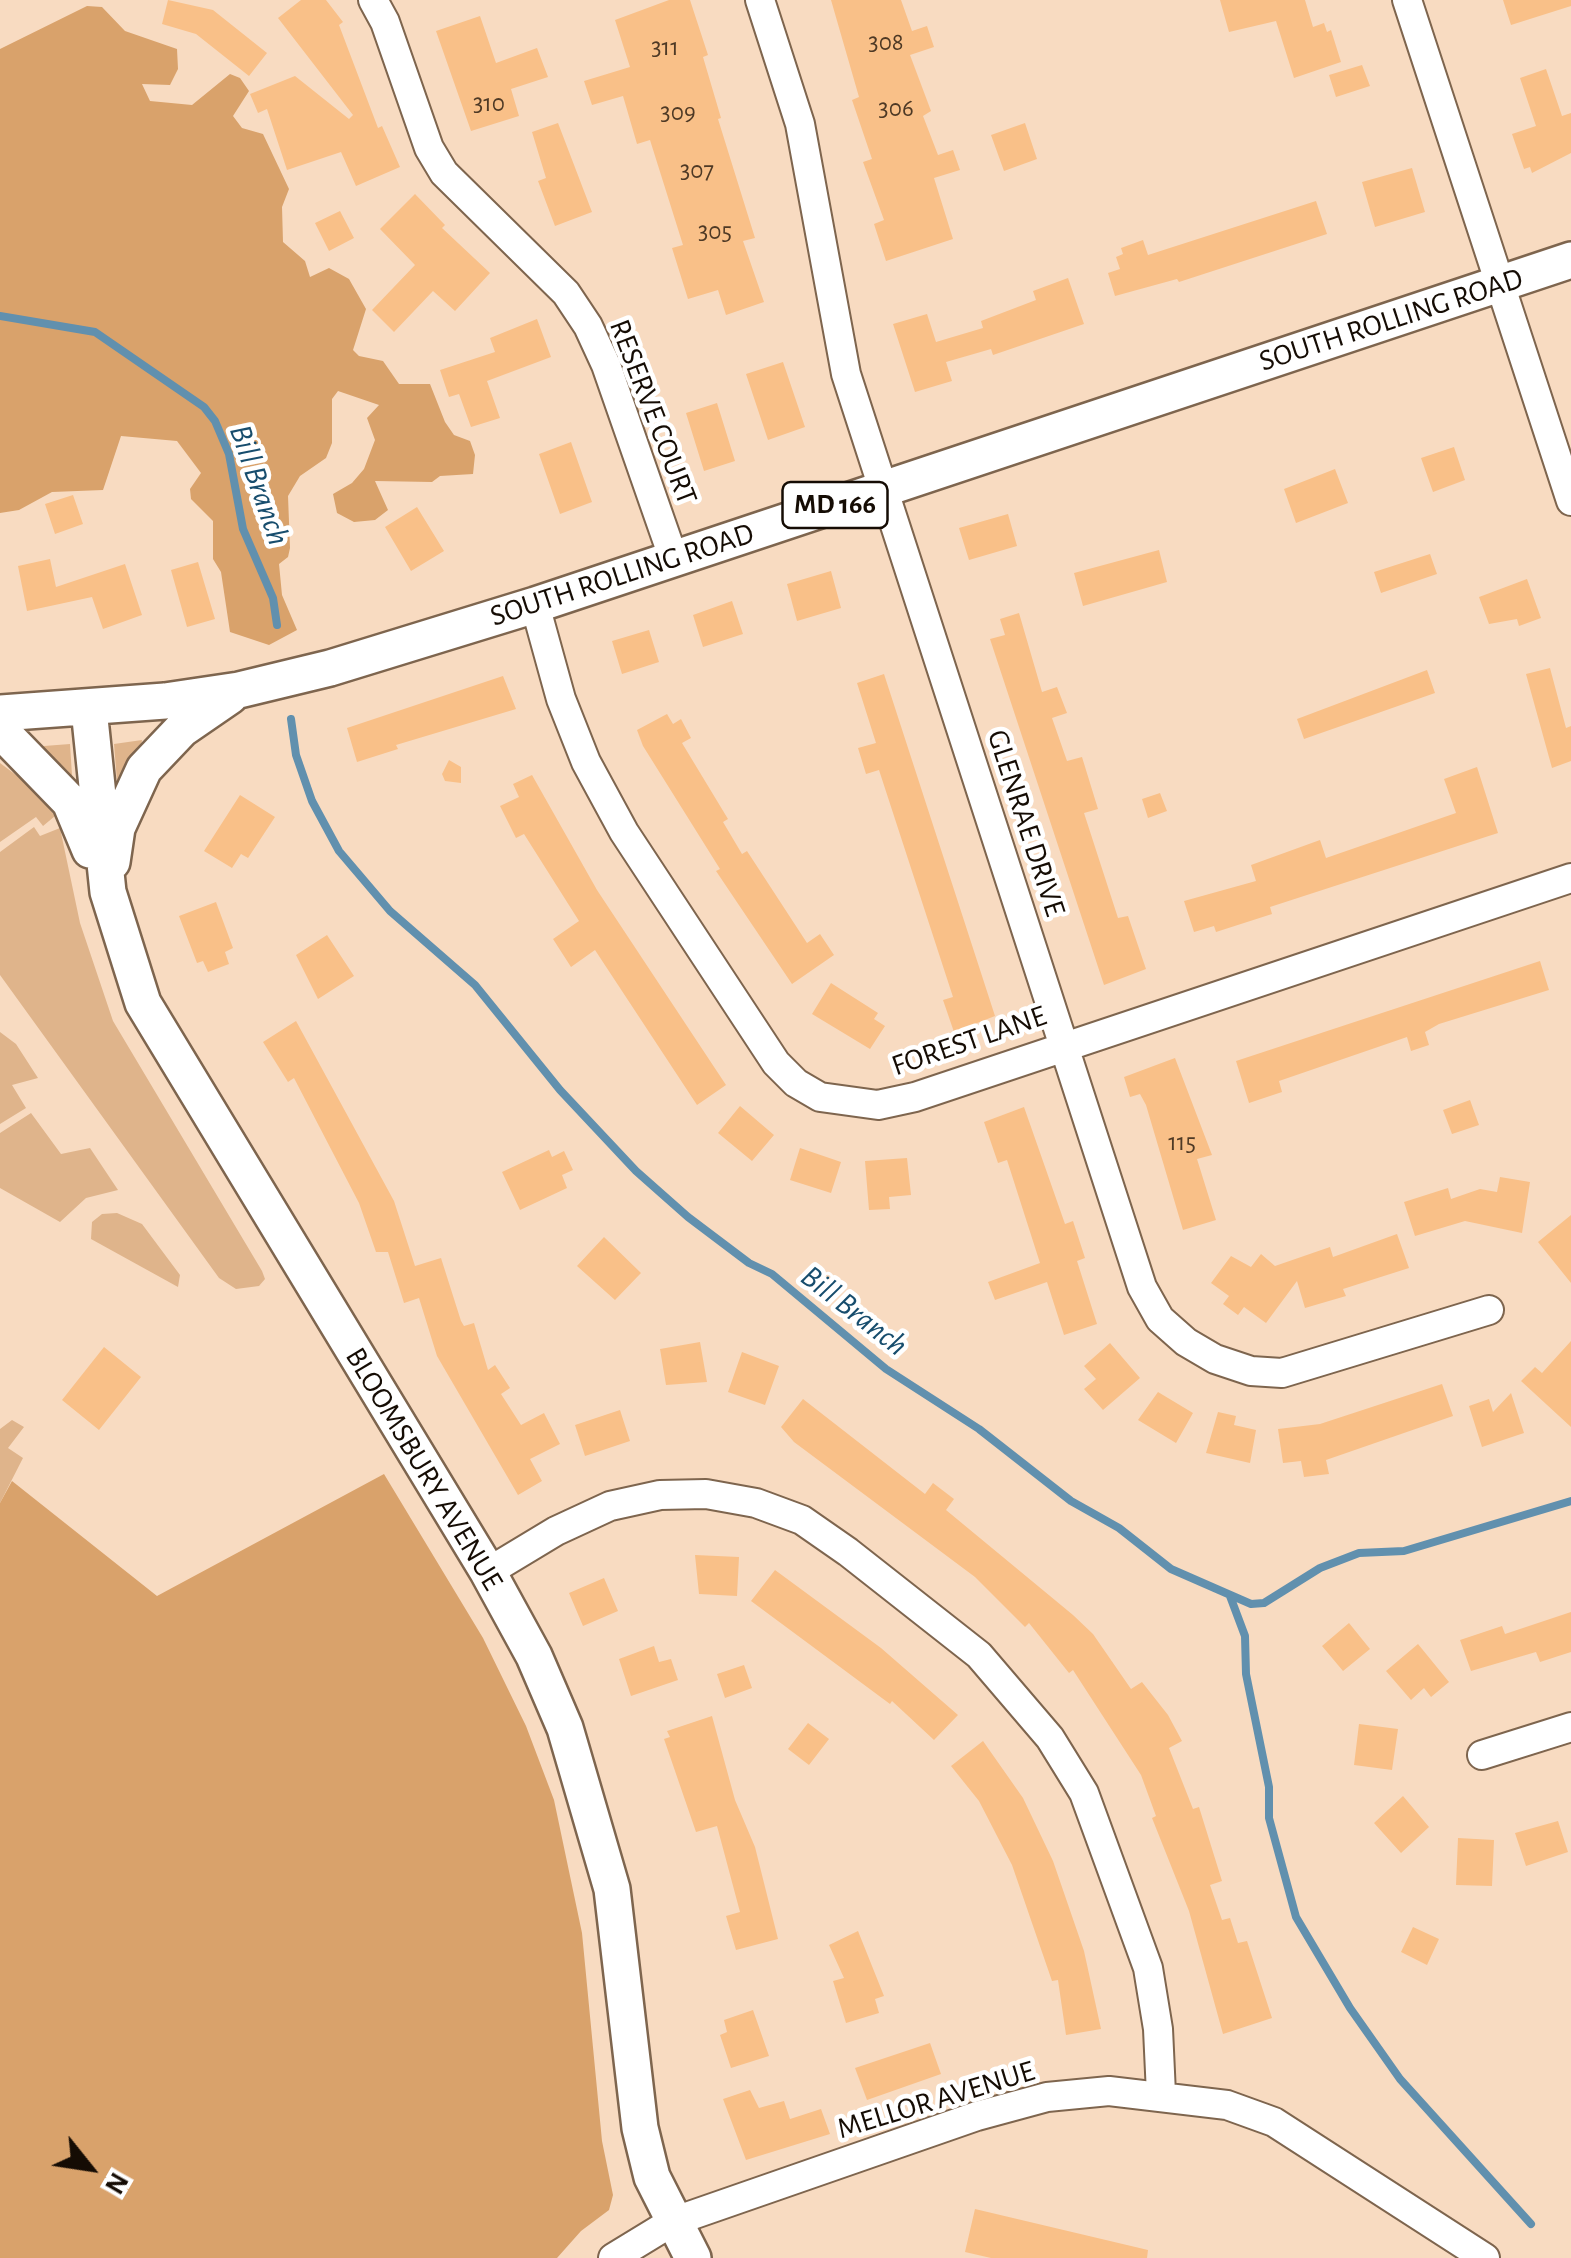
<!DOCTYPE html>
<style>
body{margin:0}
#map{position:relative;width:1571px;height:2258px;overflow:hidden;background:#f8dbc1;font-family:"Alegreya Sans",sans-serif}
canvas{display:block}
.north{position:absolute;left:40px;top:2118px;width:100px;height:100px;-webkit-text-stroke:8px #fff;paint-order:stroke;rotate:120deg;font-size:28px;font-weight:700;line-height:40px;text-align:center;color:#150c04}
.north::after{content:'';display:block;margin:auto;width:35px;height:45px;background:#150c04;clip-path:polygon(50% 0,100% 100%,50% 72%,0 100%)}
</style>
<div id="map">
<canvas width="1571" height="2258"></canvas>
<div class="north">N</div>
</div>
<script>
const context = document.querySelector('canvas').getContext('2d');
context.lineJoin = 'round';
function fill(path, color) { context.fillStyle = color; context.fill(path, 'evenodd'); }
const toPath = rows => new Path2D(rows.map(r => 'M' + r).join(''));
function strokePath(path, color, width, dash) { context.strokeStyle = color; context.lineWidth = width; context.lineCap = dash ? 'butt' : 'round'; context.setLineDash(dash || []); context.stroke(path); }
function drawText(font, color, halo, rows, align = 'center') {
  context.font = font + ' "Alegreya Sans",sans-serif'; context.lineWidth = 9; context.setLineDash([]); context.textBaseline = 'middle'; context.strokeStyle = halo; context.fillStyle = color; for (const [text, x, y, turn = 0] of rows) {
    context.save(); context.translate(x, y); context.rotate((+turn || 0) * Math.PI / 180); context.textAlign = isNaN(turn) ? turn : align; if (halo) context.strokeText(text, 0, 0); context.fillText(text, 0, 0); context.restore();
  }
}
const green = toPath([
 [142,740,141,747,118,793,114,744],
 [70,744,73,791,39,754,44,746],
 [0,763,32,787,55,816,43,826,36,817,0,842],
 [34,827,40,836,60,828,80,923,113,1021,262,1271,265,1279,259,1286,236,1289,219,1278,0,975,0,852],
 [0,1032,16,1044,38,1078,12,1085,26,1108,0,1124],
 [31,1113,61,1154,90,1148,118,1190,86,1198,60,1222,0,1188,0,1133],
 [117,1213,142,1224,180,1275,178,1287,91,1239,92,1222,102,1214],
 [12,1420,24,1427,8,1448,23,1458,0,1503,0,1429]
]);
const forest = toPath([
 [87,6,102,7,125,31,177,49,178,69,170,85,142,84,150,101,192,105,230,74,240,78,249,91,233,116,242,128,263,134,289,189,282,207,283,242,305,261,310,277,329,268,349,279,366,309,353,350,359,356,383,361,399,384,430,384,445,422,454,435,470,441,475,455,473,474,440,476,432,482,375,481,388,510,375,520,354,522,337,513,333,494,352,483,364,469,375,440,367,418,379,405,338,391,332,399,332,443,326,458,300,476,288,496,290,548,288,557,279,564,282,595,297,630,269,645,230,632,221,572,213,559,213,521,191,499,190,489,201,473,177,441,121,436,103,490,52,492,19,510,0,513,0,49],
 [384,1474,483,1638,526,1726,554,1800,582,1933,602,2141,613,2195,609,2210,581,2231,557,2258,0,2258,0,1503,12,1481,157,1596]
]);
const stream = toPath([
 [0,316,95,332,204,407,215,421,229,454,243,529,273,598,277,625],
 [291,719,296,755,312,801,339,851,390,911,475,985,560,1090,636,1171,688,1217,749,1263,772,1274,886,1369,979,1429,1071,1501,1119,1528,1171,1569,1251,1604,1264,1603,1320,1568,1359,1553,1404,1551,1571,1501],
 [1230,1596,1245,1636,1246,1674,1269,1787,1269,1818,1296,1917,1350,2008,1400,2079,1531,2224]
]);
const building = toPath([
 [168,0,213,10,267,53,249,76,196,34,162,24],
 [301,0,326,0,343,22,339,25,378,128,382,126,400,167,356,186,341,152,287,170,267,109,258,113,250,94,295,76,349,119,353,115,278,18],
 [669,0,690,0,708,55,703,57,721,118,718,119,755,238,743,241,764,302,726,315,718,290,688,299,672,248,683,245,650,140,637,144,623,96,592,105,584,81,630,67,615,20],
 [831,0,901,0,912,31,927,26,934,47,910,55,931,111,923,116,938,155,953,150,960,170,934,178,953,239,886,261,874,224,884,220,863,162,872,159,852,100,859,97],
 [1220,0,1305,0,1313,27,1324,23,1327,32,1331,30,1341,62,1294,78,1276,21,1229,32],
 [1503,0,1571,0,1571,6,1511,25],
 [480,16,496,63,537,48,548,77,511,89,519,116,471,131,436,31],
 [1362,65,1370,86,1336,97,1329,75],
 [1546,69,1562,116,1571,113,1571,153,1532,173,1530,167,1524,169,1512,134,1536,126,1520,78],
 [558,123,592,212,555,226,538,181,546,178,532,132],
 [1025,123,1037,159,1004,171,991,135],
 [1412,168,1425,212,1375,227,1362,182],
 [415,194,445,225,442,228,490,273,455,311,433,291,394,332,372,310,415,265,380,229],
 [1316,201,1327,234,1179,282,1177,279,1115,296,1108,273,1120,269,1116,257,1123,254,1121,248,1143,240,1148,255],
 [340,211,354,238,329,251,315,223],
 [1068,278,1084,324,993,355,991,349,946,362,952,381,915,392,893,324,927,314,936,342,983,328,981,321,1036,300,1033,291],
 [537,319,551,357,487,381,500,418,471,427,459,394,449,397,440,370,495,352,490,338],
 [783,362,805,427,768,440,746,374],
 [717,403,735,461,704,471,686,413],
 [571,442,592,502,560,514,539,454],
 [1454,447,1465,480,1433,492,1421,458],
 [1335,469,1348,503,1296,523,1284,489],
 [73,495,83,524,55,534,45,504],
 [417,507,444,551,411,571,385,527],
 [1008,514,1017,546,969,560,959,528],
 [1159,550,1167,582,1083,606,1074,573],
 [1430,554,1437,574,1381,593,1374,572],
 [50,559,56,587,125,564,142,615,103,629,92,597,27,611,18,566],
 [198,562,215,619,187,627,171,570],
 [831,571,841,608,797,621,787,584],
 [1527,579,1541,618,1519,626,1517,619,1489,624,1479,597],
 [732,601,743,634,703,647,693,615],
 [1019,613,1042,692,1057,687,1067,713,1052,718,1067,761,1082,757,1098,809,1084,813,1118,918,1128,916,1146,969,1104,985,990,639,1005,635,1000,619],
 [649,630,659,662,622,674,612,641],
 [1550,668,1566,728,1571,726,1571,761,1552,768,1526,674],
 [1427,670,1435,693,1304,739,1297,719],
 [884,674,995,1016,954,1032,943,1000,953,997,879,770,866,774,858,748,876,743,857,683],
 [503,676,516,709,396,745,398,749,357,762,347,728],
 [667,714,673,724,681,719,691,738,682,743,728,819,723,822,742,854,747,851,807,943,820,934,834,955,792,984,716,871,720,869,643,746,637,730],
 [449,760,461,767,461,783,445,781,442,774],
 [1477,767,1498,833,1270,907,1272,914,1216,932,1214,926,1194,932,1184,901,1256,881,1251,865,1320,840,1326,858,1456,813,1444,779],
 [532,775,597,890,726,1085,697,1105,595,950,571,967,553,939,579,921,524,834,516,838,500,806,519,797,513,784],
 [1160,793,1167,811,1148,818,1142,799],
 [240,795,275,817,248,858,241,854,232,868,204,851],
 [216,902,233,948,225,952,229,964,208,972,203,961,197,963,179,916],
 [327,935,354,976,318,999,296,955],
 [1540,961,1549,990,1439,1024,1425,1032,1429,1045,1411,1051,1407,1037,1279,1081,1282,1092,1249,1103,1236,1061],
 [831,983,878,1013,874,1019,885,1026,870,1049,812,1014],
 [296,1021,394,1201,415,1266,441,1258,461,1321,464,1326,474,1323,488,1370,495,1365,510,1388,501,1394,521,1425,544,1413,560,1444,530,1459,542,1481,518,1495,437,1356,419,1298,404,1303,388,1252,376,1252,359,1203,294,1078,288,1082,263,1042],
 [1175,1058,1212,1155,1197,1159,1216,1220,1183,1230,1146,1105,1140,1094,1130,1097,1124,1077],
 [1470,1100,1479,1125,1452,1134,1443,1110],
 [740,1106,774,1135,752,1161,718,1133],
 [1024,1107,1065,1224,1073,1221,1085,1258,1077,1261,1097,1324,1064,1335,1047,1282,995,1300,988,1282,1040,1263,1007,1160,998,1163,984,1122],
 [800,1148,841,1162,831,1193,790,1180],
 [549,1150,552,1157,564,1151,573,1170,562,1175,567,1188,520,1210,502,1172],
 [907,1158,911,1195,889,1197,890,1209,869,1210,865,1161],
 [1500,1177,1530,1182,1522,1233,1465,1221,1415,1236,1404,1202,1448,1188,1451,1199,1480,1189,1497,1192],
 [1571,1215,1571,1283,1538,1242],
 [1397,1234,1409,1268,1343,1289,1346,1296,1305,1308,1297,1281,1266,1323,1244,1307,1238,1315,1223,1304,1229,1296,1211,1283,1231,1256,1251,1267,1261,1254,1275,1266,1330,1247,1333,1257],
 [604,1237,641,1273,615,1300,577,1266],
 [1571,1341,1571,1427,1521,1381,1535,1367,1542,1373],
 [700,1342,707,1382,666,1385,660,1349],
 [1110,1343,1140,1378,1103,1410,1084,1389,1096,1379,1084,1366],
 [104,1347,141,1377,99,1430,62,1400],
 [742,1352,779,1366,765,1405,728,1392],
 [1442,1384,1453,1416,1326,1460,1329,1474,1304,1477,1301,1461,1283,1463,1278,1429,1320,1424],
 [1158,1392,1193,1413,1176,1443,1138,1420],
 [1511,1393,1524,1433,1482,1447,1469,1406,1489,1399,1493,1412],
 [803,1399,925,1494,933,1483,954,1499,946,1510,1073,1615,1093,1634,1131,1689,1142,1682,1168,1715,1182,1741,1169,1748,1193,1809,1199,1807,1222,1881,1210,1885,1222,1920,1230,1918,1238,1943,1247,1941,1272,2018,1223,2034,1189,1911,1152,1818,1156,1816,1141,1775,1073,1670,1069,1673,1029,1623,1025,1627,975,1577,794,1442,781,1427],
 [620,1410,630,1441,585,1456,575,1425],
 [1218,1412,1236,1416,1234,1425,1256,1430,1250,1463,1206,1453],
 [695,1555,739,1557,737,1596,699,1594],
 [775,1570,881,1648,958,1715,934,1740,892,1701,890,1704,751,1601],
 [604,1578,618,1611,583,1626,569,1593],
 [1571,1612,1571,1652,1540,1662,1536,1652,1471,1671,1460,1640,1502,1626,1505,1634],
 [1349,1623,1370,1649,1343,1671,1322,1646],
 [1418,1644,1449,1682,1431,1697,1424,1688,1411,1700,1386,1671],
 [654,1646,659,1662,671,1659,678,1680,631,1696,619,1659],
 [744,1665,752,1688,725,1698,717,1674],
 [712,1716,735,1800,755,1847,778,1939,736,1950,726,1916,740,1912,717,1826,696,1832,664,1739,670,1737,667,1731],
 [808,1723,829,1739,809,1765,788,1749],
 [1359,1724,1398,1729,1392,1770,1354,1765],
 [983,1741,1023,1798,1053,1861,1084,1951,1101,2029,1066,2035,1058,1980,1052,1981,1012,1865,979,1801,951,1766],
 [1403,1796,1429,1827,1401,1853,1374,1823],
 [1558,1821,1568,1852,1526,1866,1515,1833],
 [1458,1838,1494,1840,1492,1886,1456,1885],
 [1413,1927,1439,1939,1427,1965,1401,1952],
 [858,1931,884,1996,875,1999,879,2013,846,2023,833,1981,844,1978,829,1945],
 [753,2010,769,2056,731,2068,720,2035,727,2032,724,2020],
 [930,2043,941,2074,867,2100,855,2068],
 [750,2090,759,2108,784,2101,790,2119,821,2109,830,2134,746,2160,723,2099],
 [975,2209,1148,2250,1147,2258,991,2258,965,2252]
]);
const minor = toPath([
 [373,0,385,22,429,148,444,173,566,293,588,326,606,365,673,557],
 [760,0,800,124,846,374,1142,1287,1160,1319,1186,1342,1215,1359,1251,1371,1282,1373,1489,1310],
 [1407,0,1571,501],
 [535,605,561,699,586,762,624,832,776,1063,796,1083,820,1097,878,1105,915,1097,1571,878],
 [488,1572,556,1531,610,1506,660,1495,706,1494,756,1503,802,1520,848,1552,979,1655,1050,1738,1084,1793,1148,1968,1158,2029,1161,2094],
 [1482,1755,1571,1727],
 [613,2258,672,2222,977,2116,1047,2097,1109,2091,1227,2105,1274,2122,1485,2258]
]);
const major = toPath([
 [89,709,108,892,143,1003,488,1572,534,1656,565,1728,612,1889,640,2128,652,2177,693,2258],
 [0,713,165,701,239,690,330,668,535,605,1571,260],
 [0,730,70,802,90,850],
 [112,862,117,828,144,769,182,729,230,696]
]);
const numberNames = [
 ["308",886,42],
 ["311",665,47],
 ["310",489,103],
 ["306",896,108],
 ["309",678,112],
 ["307",697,170],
 ["305",715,231],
 ["115",1182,1142]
];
const shields = [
 [835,505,105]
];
const shieldNames = [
 ["MD 166",835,505]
];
const streetNames = [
 ["SOUTH ROLLING ROAD",1391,320,-18],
 ["RESERVE COURT",653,412,69],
 ["SOUTH ROLLING ROAD",622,575,-18],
 ["GLENRAE DRIVE",1026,823,72],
 ["FOREST LANE",969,1041,-19],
 ["BLOOMSBURY AVENUE",424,1469,59],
 ["MELLOR AVENUE",936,2100,-17]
];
const waterNames = [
 ["Bill Branch",259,485,71],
 ["Bill Branch",854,1311,38]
];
fill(green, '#dfb48b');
fill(forest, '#d9a26b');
strokePath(stream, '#6190ae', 8);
fill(building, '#f9c088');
strokePath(minor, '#7e654e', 32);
strokePath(major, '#7e654e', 40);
strokePath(minor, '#fff', 28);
strokePath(major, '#fff', 35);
drawText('25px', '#4e3925', null, numberNames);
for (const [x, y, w] of shields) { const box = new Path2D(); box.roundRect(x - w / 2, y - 23, w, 46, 8); context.fillStyle = '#fff'; context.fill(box); strokePath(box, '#150c04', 2.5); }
drawText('bold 28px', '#150c04', null, shieldNames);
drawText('30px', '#150c04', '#fff', streetNames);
drawText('italic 32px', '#174d6d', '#fff', waterNames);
</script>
